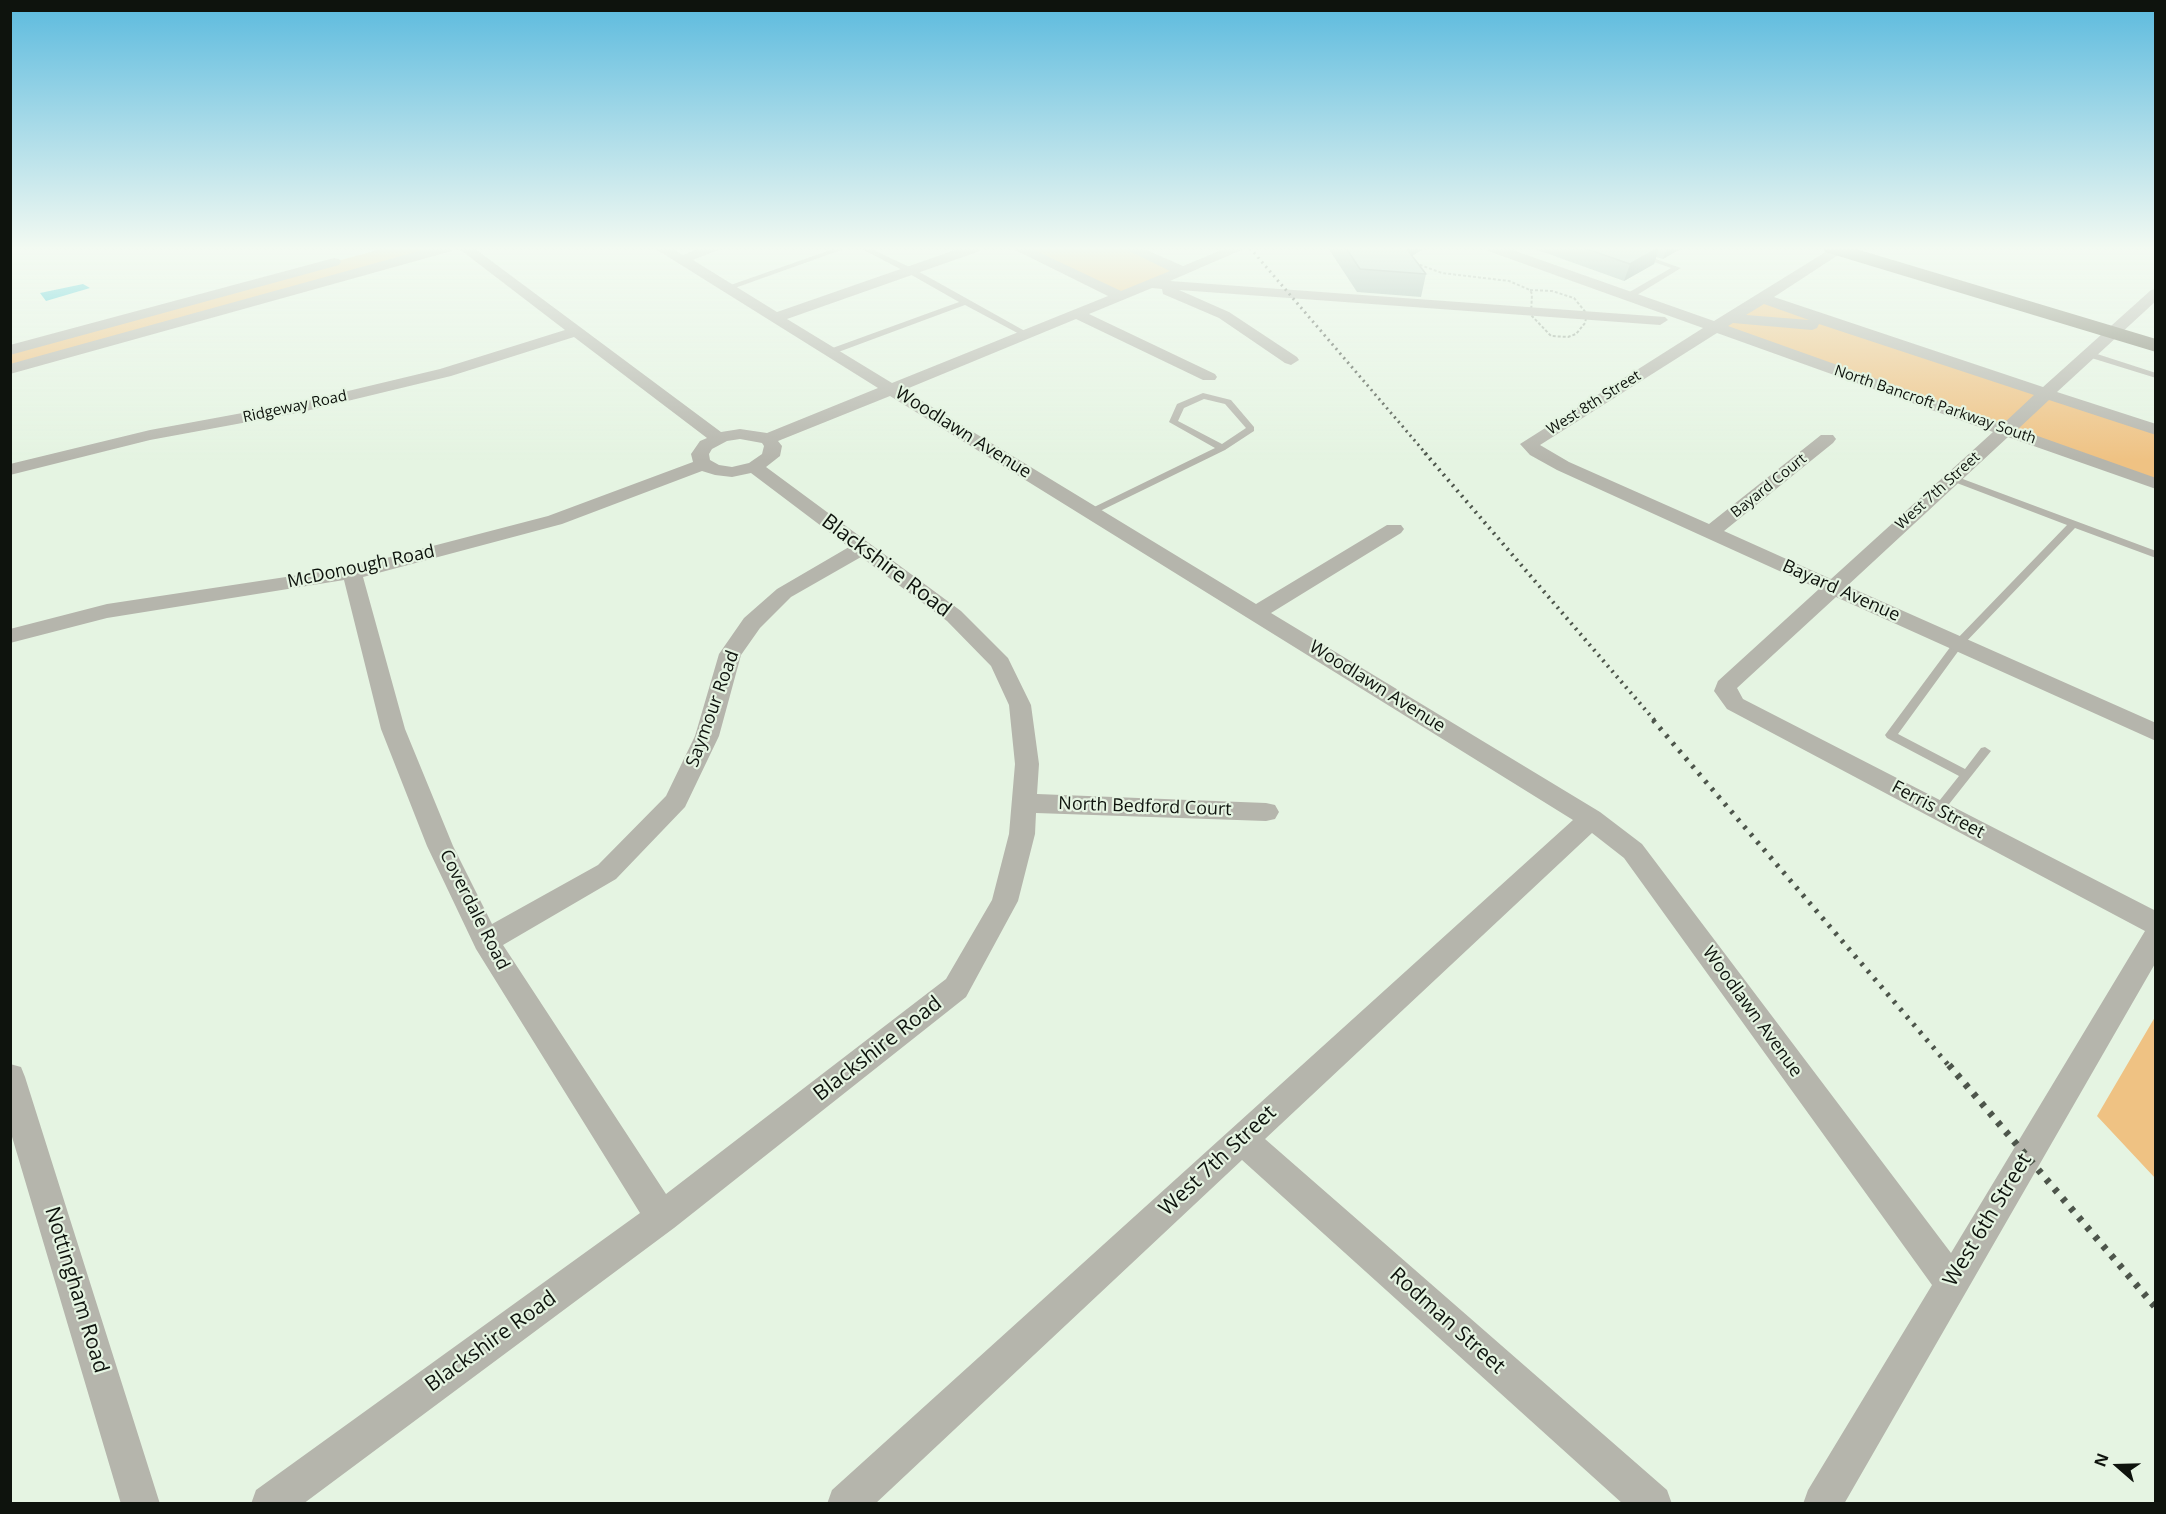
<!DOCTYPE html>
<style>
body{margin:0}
#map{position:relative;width:2166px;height:1514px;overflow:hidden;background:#e5f4e2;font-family:"Open Sans",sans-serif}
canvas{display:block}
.frame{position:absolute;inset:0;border:12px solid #0e130d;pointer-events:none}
.north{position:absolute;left:2088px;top:1436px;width:60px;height:60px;-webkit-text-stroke:4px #e5f4e2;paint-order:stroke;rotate:290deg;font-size:16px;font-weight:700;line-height:24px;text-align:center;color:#0e130d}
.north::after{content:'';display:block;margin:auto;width:21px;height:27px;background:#0e130d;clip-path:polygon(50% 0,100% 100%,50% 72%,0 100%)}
</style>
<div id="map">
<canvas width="2166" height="1514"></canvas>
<div class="frame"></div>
<div class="north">N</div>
</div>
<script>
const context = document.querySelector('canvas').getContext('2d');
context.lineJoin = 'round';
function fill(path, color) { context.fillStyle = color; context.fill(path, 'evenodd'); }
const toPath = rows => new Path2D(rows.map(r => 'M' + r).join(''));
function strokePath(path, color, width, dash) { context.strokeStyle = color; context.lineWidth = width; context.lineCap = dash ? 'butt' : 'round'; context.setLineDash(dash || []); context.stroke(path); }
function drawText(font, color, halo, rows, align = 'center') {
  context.font = font + ' "Open Sans",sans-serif'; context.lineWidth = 4.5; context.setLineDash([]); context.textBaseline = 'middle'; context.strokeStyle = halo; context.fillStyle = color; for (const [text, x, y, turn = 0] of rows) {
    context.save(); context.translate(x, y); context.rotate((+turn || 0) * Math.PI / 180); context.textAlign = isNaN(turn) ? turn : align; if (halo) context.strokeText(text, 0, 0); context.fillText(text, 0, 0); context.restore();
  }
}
const green = toPath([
 [385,248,447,248,11,369,10,350],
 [1018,248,1130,248,1183,271,1121,296],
 [1762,298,2155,430,2155,484,1715,327],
 [2155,1017,2155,1178,2097,1116]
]);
const water = toPath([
 [83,284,90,288,46,301,40,293]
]);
const path = toPath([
 [1415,263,1442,273,1509,281,1530,290],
 [1530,290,1552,291,1574,298,1587,314,1585,323,1576,334,1568,337,1551,336,1531,315,1532,294,1530,290]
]);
const lane = toPath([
 [836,248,847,248,732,289,725,287,836,248],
 [860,248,869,248,914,269,1032,335,1025,337,965,305,833,354,827,354,827,350,959,302,908,273,860,248],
 [1614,248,1625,248,1681,268,1632,298,1626,298,1626,294,1671,268,1614,248],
 [2085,352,2091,352,2156,373,2156,378,2085,356,2085,352],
 [1203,393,1231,400,1254,427,1254,431,1225,450,1094,514,1088,514,1088,510,1215,448,1169,422,1177,404,1203,393],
 [1204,399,1225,404,1246,428,1222,444,1178,421,1184,408,1204,399],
 [1952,475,2156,551,2156,558,2075,528,1962,646,1898,734,1965,769,1981,748,1985,747,1991,751,1942,813,1938,815,1934,813,1932,810,1959,776,1887,738,1885,735,1954,642,2067,525,1949,480,1949,476,1952,475]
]);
const street = toPath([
 [430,248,454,248,452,251,10,374,10,364,430,248],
 [458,248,474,248,721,432,740,429,767,433,878,388,654,248,672,248,683,255,701,248,723,248,693,260,777,312,961,248,982,248,980,251,787,319,892,383,1108,296,1011,248,1030,248,1121,291,1170,271,1123,248,1142,248,1183,266,1226,248,1246,248,1170,281,1665,317,1668,320,1660,325,1179,290,1229,312,1297,357,1299,360,1291,365,1285,363,1219,318,1163,294,1162,289,1152,288,1089,314,1215,374,1217,377,1215,380,1203,380,1076,319,904,390,1256,604,1387,525,1401,525,1404,529,1401,533,1271,613,1600,812,1642,844,1951,1253,2145,931,1727,709,1714,691,1718,681,1819,589,1557,470,1530,455,1520,444,1703,328,1488,251,1486,248,1507,248,1714,321,1832,248,1849,248,1774,297,2043,387,2151,290,2156,289,2156,301,2057,392,2156,424,2156,435,2049,400,2018,429,2156,478,2156,489,2008,437,1847,586,2156,723,2156,741,1836,597,1737,688,1743,699,2156,911,2156,962,1844,1504,1803,1504,1808,1490,1932,1285,1624,858,1592,833,1265,1139,1667,1490,1672,1504,1623,1504,1242,1160,875,1504,827,1504,832,1490,1573,820,890,396,778,441,782,446,780,456,766,467,961,611,1008,658,1031,705,1039,764,1037,794,1266,803,1275,805,1279,812,1275,819,1266,821,1036,813,1035,834,1018,901,966,997,674,1228,303,1504,251,1504,256,1490,640,1213,476,949,427,846,381,729,344,580,107,618,10,643,10,629,107,604,352,567,548,516,693,462,691,454,700,441,707,438,574,337,451,376,302,412,150,440,10,475,10,464,150,430,302,402,440,369,565,330,458,248],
 [1764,304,1809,320,1746,315,1764,304],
 [1733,323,1812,330,1817,328,1819,324,2034,395,2003,424,1728,326,1733,323],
 [1717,333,1993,432,1831,579,1724,531,1833,443,1836,439,1833,435,1821,435,1709,524,1569,462,1540,445,1717,333],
 [740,439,762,443,764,446,762,454,749,463,732,467,719,465,710,460,709,454,712,449,727,441,740,439],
 [702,471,715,475,732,477,751,473,849,547,777,589,744,618,719,654,695,736,666,796,598,865,492,924,453,846,405,729,363,577,562,524,702,471],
 [861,557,947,621,991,666,1009,705,1015,764,1009,834,992,900,946,979,666,1194,503,945,616,879,685,807,719,736,741,655,760,628,791,597,861,557],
 [334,258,339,259,341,262,339,265,10,355,10,345,334,258],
 [10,1064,21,1067,25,1077,160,1504,121,1504,10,1130,10,1064]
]);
const primary = toPath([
 [1823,248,1853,248,2156,339,2156,352,1825,252,1823,248]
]);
const railFar3 = toPath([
 [1250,248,1427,455]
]);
const railFar2 = toPath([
 [1425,453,1655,721]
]);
const railFar1 = toPath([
 [1653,720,1950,1067]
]);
const rail = toPath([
 [1949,1065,2156,1308]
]);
const wall = toPath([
 [1328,248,1425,248,1412,256,1426,274,1421,297,1357,292],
 [1532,248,1682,248,1663,259,1656,257,1654,264,1624,281]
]);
const shadedWall = toPath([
 [1404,248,1425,248,1401,262],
 [1659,248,1654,264,1624,281,1630,264],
 [1667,248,1682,248,1663,259]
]);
const building = toPath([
 [1346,248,1406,248,1426,274,1360,269,1346,248],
 [1584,248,1658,248,1630,264,1584,248]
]);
const farStreetnames = [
 ["West 8th Street",1594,403,-32],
 ["North Bancroft Parkway South",1935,405,19],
 ["Ridgeway Road",295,407,-12],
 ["Bayard Court",1769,486,-39],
 ["West 7th Street",1938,491,-42]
];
const streetNames = [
 ["Woodlawn Avenue",963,433,32],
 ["McDonough Road",361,567,-12],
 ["Bayard Avenue",1841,591,24],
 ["Woodlawn Avenue",1377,687,32],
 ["Saymour Road",713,709,-70],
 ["North Bedford Court",1145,807,2],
 ["Ferris Street",1938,810,28],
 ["Coverdale Road",474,910,63],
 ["Woodlawn Avenue",1752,1012,54]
];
const nearStreetnames = [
 ["Blackshire Road",886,566,37],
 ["Blackshire Road",878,1049,-38],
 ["West 7th Street",1218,1161,-43],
 ["West 6th Street",1988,1220,-59],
 ["Nottingham Road",76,1290,73],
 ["Rodman Street",1447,1321,42],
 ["Blackshire Road",491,1342,-36]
];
fill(green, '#efc283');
fill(water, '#28c2d0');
strokePath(path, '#9ca89a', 2, [3, 2]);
fill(lane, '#b5b5ac');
fill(street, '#b5b5ac');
fill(primary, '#848474');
strokePath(railFar3, '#4d554b', 3, [2, 4]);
strokePath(railFar2, '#4d554b', 4, [2, 5]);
strokePath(railFar1, '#4d554b', 5, [3, 7]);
strokePath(rail, '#4d554b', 7, [4.5, 8]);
fill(wall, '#9db2ab');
fill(shadedWall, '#80918b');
fill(building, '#b7cfc7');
strokePath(building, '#80918b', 1.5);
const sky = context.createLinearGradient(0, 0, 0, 460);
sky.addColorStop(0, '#5bbade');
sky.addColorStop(0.54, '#f3faf2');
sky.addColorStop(1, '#f3faf200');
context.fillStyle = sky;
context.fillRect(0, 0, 2166, 460);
drawText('15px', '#0e130d', '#e5f4e2', farStreetnames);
drawText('18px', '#0e130d', '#e5f4e2', streetNames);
drawText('21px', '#0e130d', '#e5f4e2', nearStreetnames);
</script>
